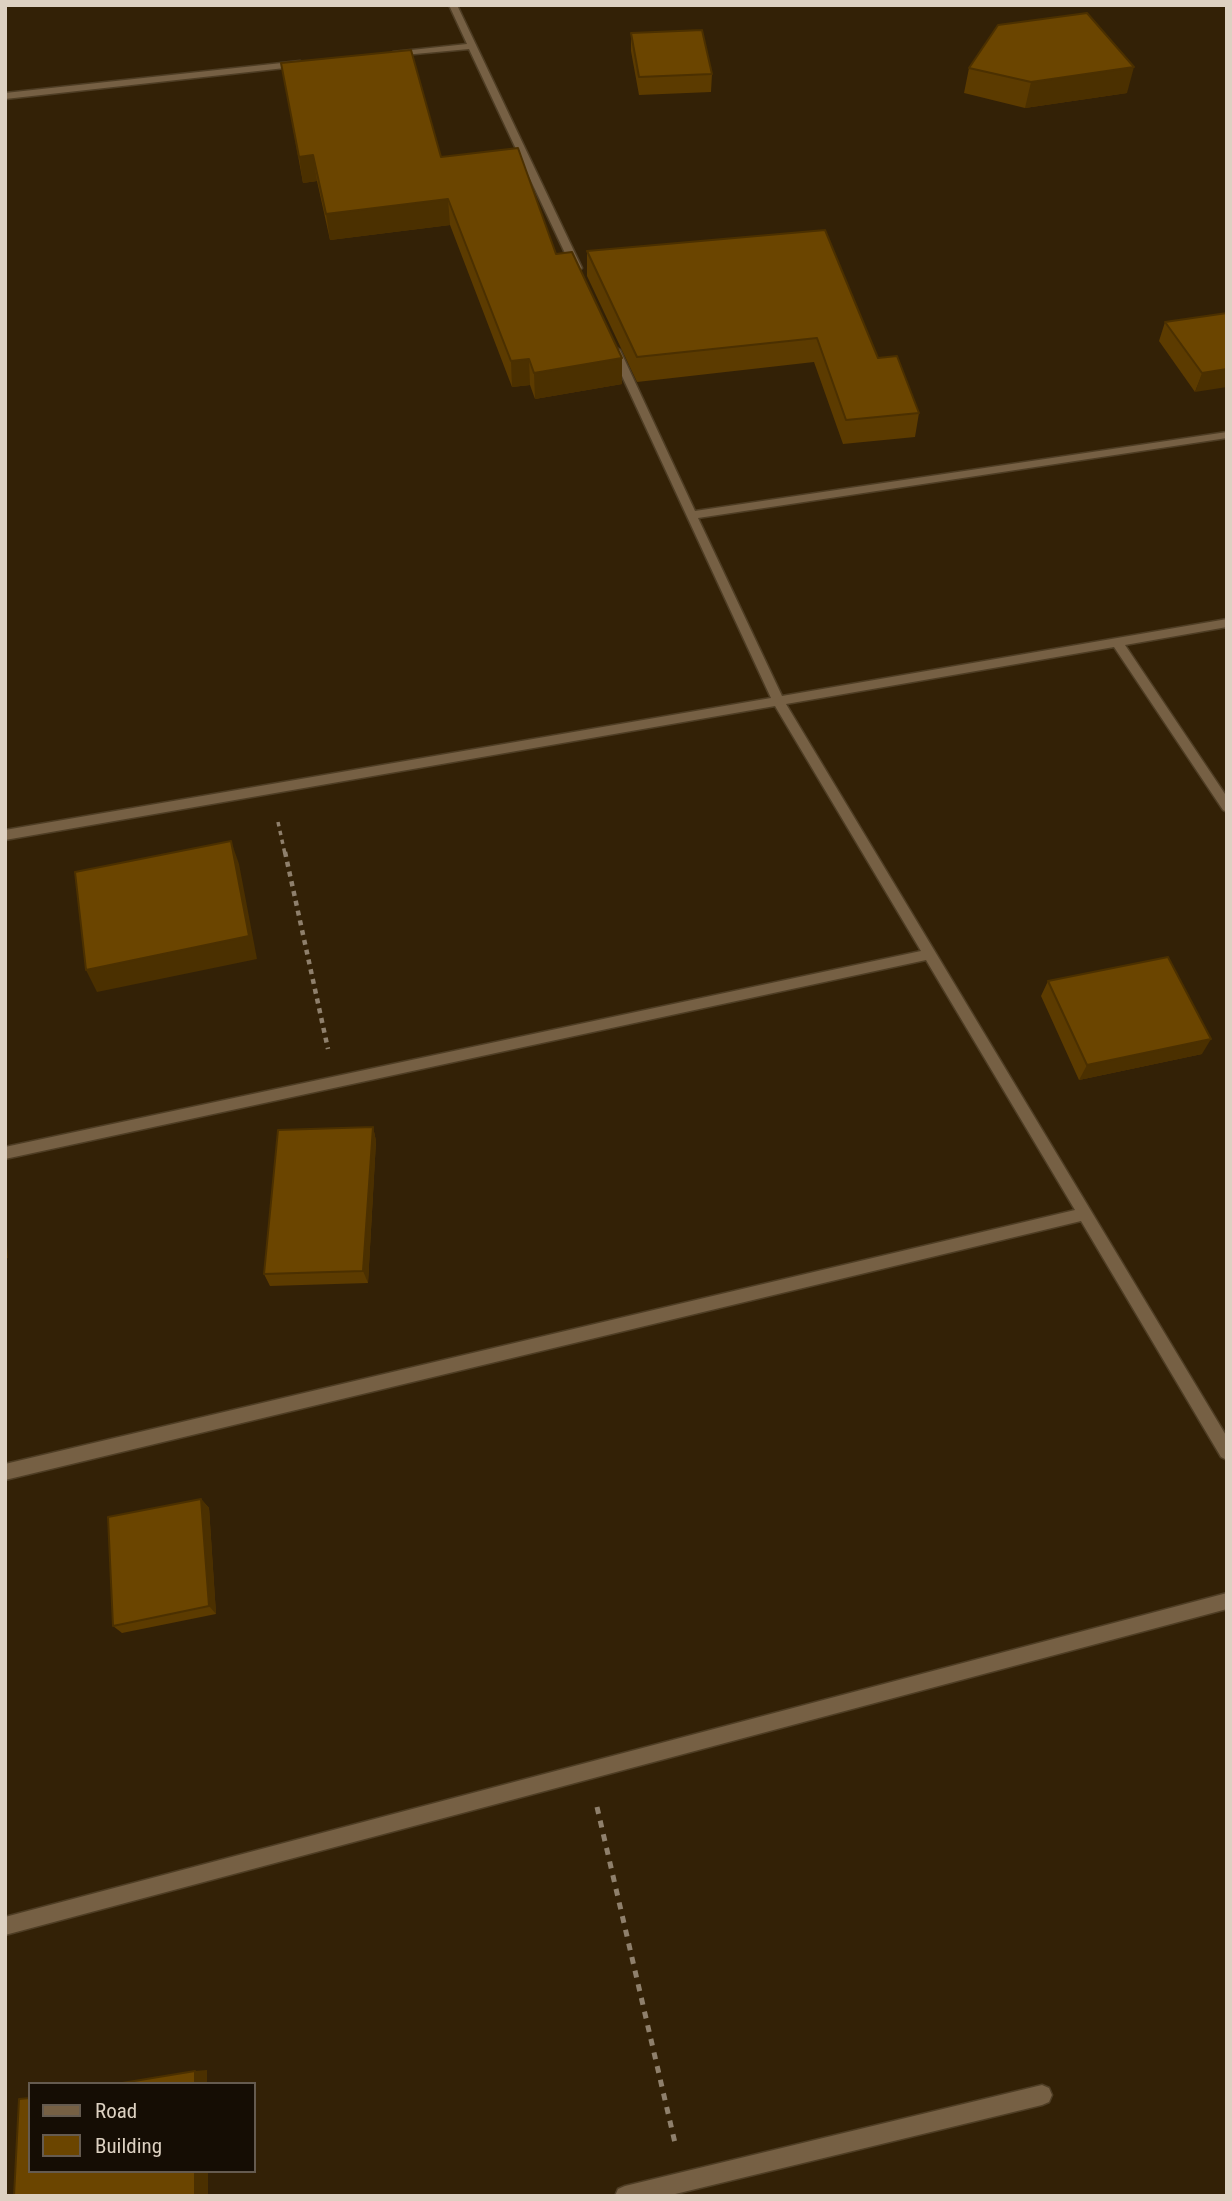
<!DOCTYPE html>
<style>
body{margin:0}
#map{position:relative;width:1232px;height:2201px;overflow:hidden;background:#332106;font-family:"Roboto Condensed",sans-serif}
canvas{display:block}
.frame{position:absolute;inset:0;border:7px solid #ddd1c2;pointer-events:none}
.legend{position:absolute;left:28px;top:2082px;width:228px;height:91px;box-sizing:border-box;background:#150d04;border:2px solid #655b50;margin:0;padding:9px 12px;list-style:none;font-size:21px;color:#ddd1c2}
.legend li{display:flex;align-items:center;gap:14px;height:35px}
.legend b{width:35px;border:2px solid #655b50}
</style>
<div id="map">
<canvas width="1232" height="2201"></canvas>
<div class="frame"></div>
<ul class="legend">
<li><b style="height:9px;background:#766044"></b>Road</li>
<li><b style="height:19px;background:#6b4500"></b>Building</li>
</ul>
</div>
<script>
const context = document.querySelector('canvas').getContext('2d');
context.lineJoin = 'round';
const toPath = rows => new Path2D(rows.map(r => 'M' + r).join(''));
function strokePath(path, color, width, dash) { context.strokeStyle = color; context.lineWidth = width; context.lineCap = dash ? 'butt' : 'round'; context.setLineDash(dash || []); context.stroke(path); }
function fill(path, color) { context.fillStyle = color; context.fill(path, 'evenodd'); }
const pathFar2 = toPath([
 [278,822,285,854]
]);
const pathFar1 = toPath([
 [285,852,328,1049]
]);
const path = toPath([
 [597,1807,675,2143]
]);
const minor = toPath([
 [449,5,457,5,582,268,580,270,572,268,469,49,393,56,389,54,393,52,467,44,449,5],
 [300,61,304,64,303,66,5,99,5,93,300,61],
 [615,347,620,350,695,511,1227,432,1227,438,698,518,782,696,1227,619,1227,627,1125,645,1227,797,1227,812,1223,810,1114,647,786,704,1227,1437,1227,1460,1221,1457,1081,1221,5,1480,5,1464,1075,1210,926,960,5,1159,5,1147,921,951,775,706,5,840,5,830,771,698,610,350,615,347],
 [1227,1593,1227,1609,5,1935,5,1917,1227,1593],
 [1042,2085,1049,2088,1052,2095,1049,2102,1042,2105,667,2196,615,2196,618,2189,625,2186,1042,2085]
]);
const wall = toPath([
 [631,33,712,74,711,92,639,95,631,51],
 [281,63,441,157,556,254,622,358,622,384,535,399,530,385,512,387,450,225,330,240,317,181,303,183],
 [969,68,1127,93,1025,108,964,93],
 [587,251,878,358,919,413,915,437,843,444,814,362,637,382,587,276],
 [1227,313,1195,392,1159,341,1165,322],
 [1048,981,1202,1054,1079,1080,1041,996],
 [373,1127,376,1141,368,1283,270,1286,264,1274],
 [201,1499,209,1508,216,1614,122,1633,113,1626]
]);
const shadedWall = toPath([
 [1134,67,1127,93,1025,108,1031,82],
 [313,155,317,181,303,183,299,157],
 [448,199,450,225,330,240,326,214],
 [622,358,622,384,535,399,534,373],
 [529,359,530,385,512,387,511,361],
 [1227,369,1227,387,1195,392,1202,373],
 [231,841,239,864,257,959,97,992,86,970],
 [1211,1039,1202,1054,1079,1080,1087,1065],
 [373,1127,376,1141,368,1283,363,1271],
 [5,1220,8,1258,5,1258],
 [201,1499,209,1508,216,1614,209,1606],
 [207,2070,207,2084,195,2084,195,2071],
 [195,2171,208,2171,208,2196,195,2196]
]);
const building = toPath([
 [1087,13,1134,67,1031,82,969,68,998,25,1087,13],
 [702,30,712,74,639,77,631,33,702,30],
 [411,50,441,157,518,148,556,254,572,252,622,358,534,373,529,359,511,361,448,199,326,214,313,155,299,157,281,63,411,50],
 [825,230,878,358,897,356,919,413,846,420,817,338,637,357,587,251,825,230],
 [1227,313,1227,369,1202,373,1165,322,1227,313],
 [231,841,249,936,86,970,75,872,231,841],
 [1168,957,1211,1039,1087,1065,1048,981,1168,957],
 [373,1127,363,1271,264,1274,278,1130,373,1127],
 [201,1499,209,1606,113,1626,108,1517,201,1499],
 [195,2071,195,2084,116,2084,195,2071],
 [30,2098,30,2171,195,2171,195,2196,14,2196,19,2099,30,2098]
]);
strokePath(minor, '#4e3d24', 3);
strokePath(pathFar2, '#8f806c', 3.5, [4.5, 4.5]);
strokePath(pathFar1, '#8f806c', 4.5, [5, 5]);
strokePath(path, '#8f806c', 5, [7, 7]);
fill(minor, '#766044');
fill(wall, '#5c3b00');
fill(shadedWall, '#4b3000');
fill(building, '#6b4500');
strokePath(building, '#4b3000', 2);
</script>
